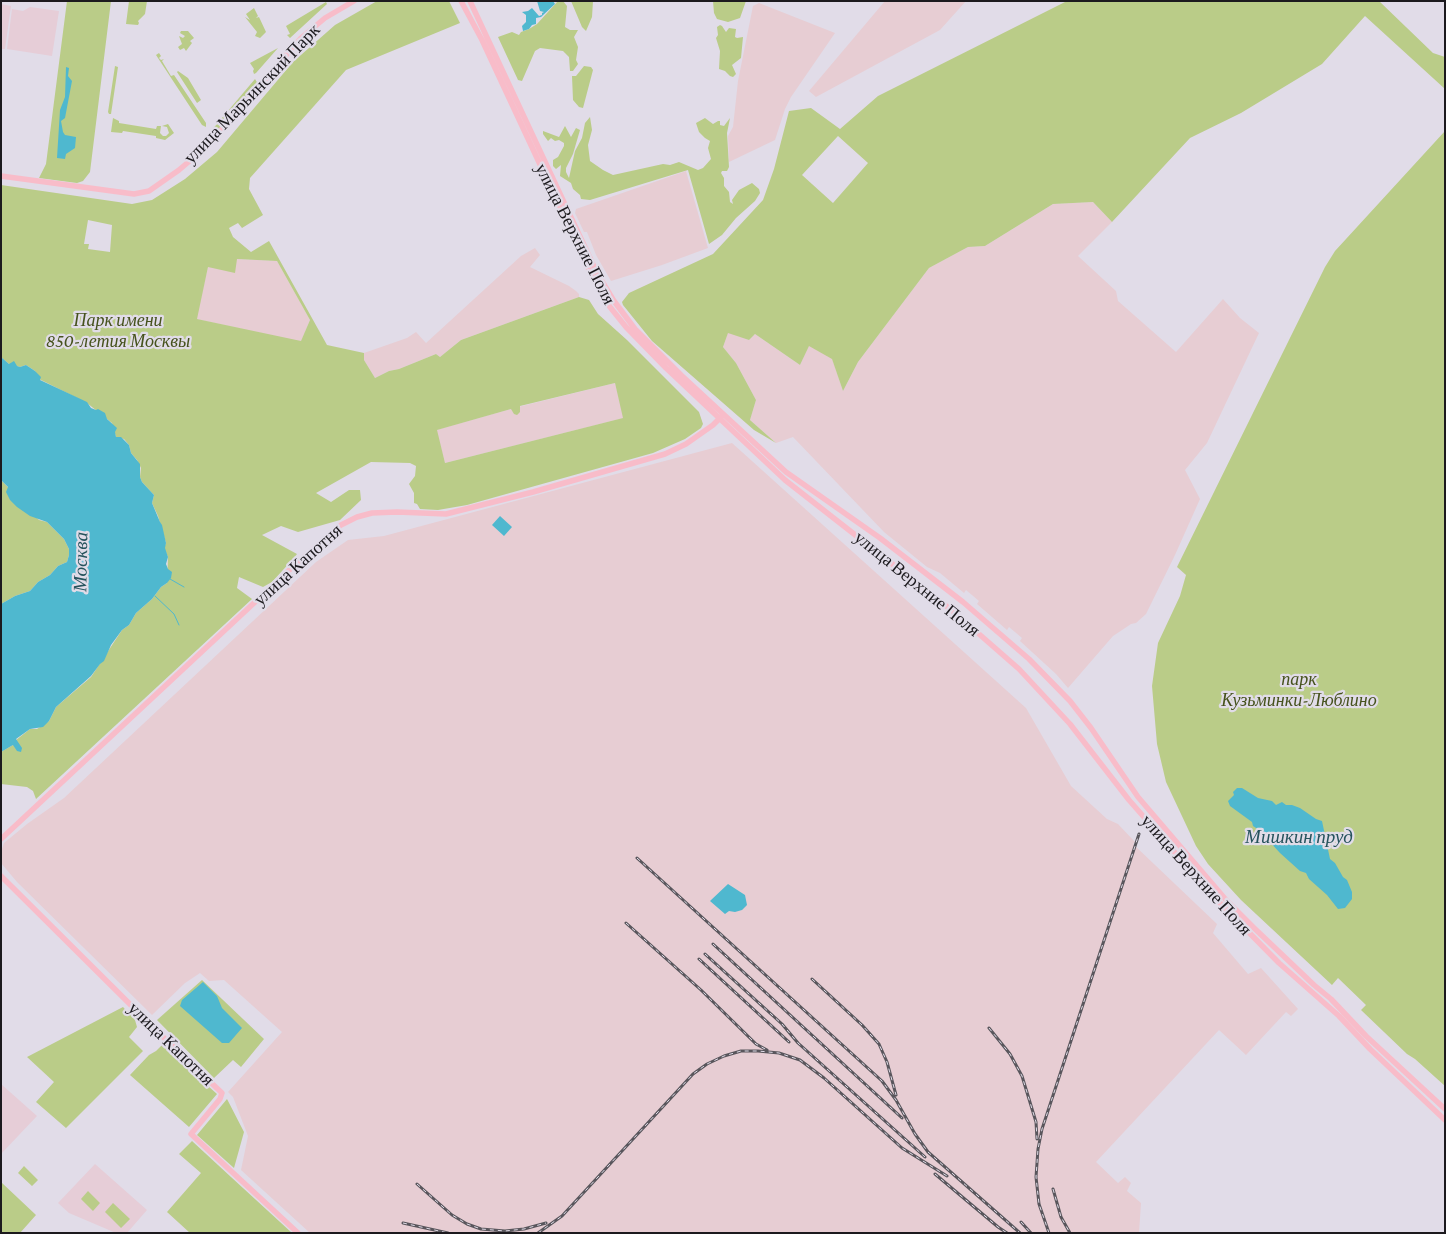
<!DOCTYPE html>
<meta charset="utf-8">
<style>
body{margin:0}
#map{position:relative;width:1446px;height:1234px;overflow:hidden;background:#e1dce8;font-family:"Crimson Pro",serif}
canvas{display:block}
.frame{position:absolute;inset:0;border:2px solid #1c1a1e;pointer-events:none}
</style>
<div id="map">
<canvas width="1446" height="1234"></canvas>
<div class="frame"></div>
</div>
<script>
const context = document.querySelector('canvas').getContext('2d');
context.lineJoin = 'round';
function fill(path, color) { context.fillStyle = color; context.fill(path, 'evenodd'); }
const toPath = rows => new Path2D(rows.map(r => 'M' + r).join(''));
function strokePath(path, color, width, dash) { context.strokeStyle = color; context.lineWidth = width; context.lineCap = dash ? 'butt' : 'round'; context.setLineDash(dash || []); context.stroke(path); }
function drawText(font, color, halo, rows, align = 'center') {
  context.font = font + ' "Crimson Pro",serif'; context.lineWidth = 4.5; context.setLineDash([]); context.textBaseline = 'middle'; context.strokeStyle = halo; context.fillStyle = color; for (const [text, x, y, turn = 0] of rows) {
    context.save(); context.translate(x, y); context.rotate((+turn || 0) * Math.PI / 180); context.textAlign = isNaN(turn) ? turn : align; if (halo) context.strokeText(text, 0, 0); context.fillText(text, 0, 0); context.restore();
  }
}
const industrial = toPath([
 [885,1,966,1,940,30,816,97,809,91],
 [759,3,835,33,791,97,785,109,775,140,729,162,728,136,733,127,738,81,753,6],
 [686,171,708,248,662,265,611,281,596,255,587,232,584,232,575,213,576,209],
 [1093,202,1112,222,1078,256,1116,291,1118,301,1176,352,1223,299,1240,318,1259,333,1207,443,1185,470,1200,499,1175,555,1146,614,1136,623,1131,624,1113,636,1068,688,1056,674,1020,641,1022,638,1009,627,1007,630,977,604,979,601,966,590,964,593,940,573,927,567,884,532,793,437,776,443,750,420,756,400,736,363,723,347,728,332,749,340,755,334,800,365,809,345,832,358,843,391,858,362,929,268,968,247,985,246,1053,204],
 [535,248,540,255,530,267,569,286,576,291,579,294,579,297,461,340,440,357,436,354,399,369,389,371,375,378,364,360,364,353,407,338,416,332,426,343,521,256],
 [237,259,277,261,310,320,301,342,196,319,208,267],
 [615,383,624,418,445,463,436,430,518,407],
 [732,443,1026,708,1071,786,1107,819,1118,824,1135,842,1133,844,1217,924,1213,933,1248,974,1261,968,1298,1009,1291,1016,1286,1012,1246,1055,1219,1030,1096,1162,1118,1183,1125,1177,1131,1183,1127,1191,1141,1203,1139,1233,310,1233,241,1170,248,1136,233,1097,228,1092,282,1032,224,980,209,981,200,973,185,983,152,1015,17,882,1,863,1,852,4,843,27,824,64,798,316,562,348,540,384,536]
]);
const education = toPath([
 [1,4,11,6,5,49,1,49],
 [30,7,59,11,52,56,7,49,12,9,23,11],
 [1,1084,37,1116,1,1154],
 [95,1164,147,1210,127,1233,116,1233,69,1213,58,1203]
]);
const green = toPath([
 [67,1,111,1,90,172,83,181,77,183,39,178,46,164],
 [129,1,147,1,145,14,138,21,139,23,138,25,126,24],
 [377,1,449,1,460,23,346,70,250,178,249,189,263,215,242,228,238,223,229,228,233,237,251,252,269,241,327,345,364,353,364,360,375,378,389,371,399,369,436,354,440,357,461,340,579,297,589,300,598,314,627,340,699,412,703,424,701,428,685,439,653,453,467,505,438,510,420,509,417,504,414,503,414,493,409,484,415,476,416,466,410,463,371,462,316,493,331,502,349,490,360,490,361,500,340,520,298,532,281,526,262,535,297,554,293,559,272,582,263,587,239,577,237,588,252,599,36,799,33,791,27,787,1,784,1,752,13,745,16,740,30,729,37,729,49,721,56,707,91,677,122,630,129,625,136,613,152,599,161,587,167,583,168,557,164,548,166,543,158,516,152,503,154,495,142,482,140,477,141,468,137,460,131,453,129,445,124,439,116,437,112,423,87,403,39,379,35,371,26,365,20,367,9,364,1,357,1,185,132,204,152,200,185,179,217,152,293,62,335,25],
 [88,220,112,225,110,252,88,249,89,244,84,244],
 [237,259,277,261,310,320,301,341,197,319,208,267,235,273],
 [615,383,623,418,445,463,437,430,511,409,514,414,517,415,520,412,520,406],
 [558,1,563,1,567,6,565,27,570,30,578,30,574,37,578,47,576,60,578,64,573,71,570,71,569,57,563,51,540,48,535,51,522,81,518,80,498,37,512,32,519,35,521,32,529,29,537,24],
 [571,1,593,1,592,17,586,31,582,27],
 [713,1,746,1,740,18,728,22,717,19,714,13],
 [1067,1,1379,1,1433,53,1445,57,1445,89,1365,16,1322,64,1241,113,1190,138,1112,222,1093,202,1053,204,985,246,968,247,929,268,858,362,843,391,832,359,809,346,800,365,755,334,749,340,728,333,723,347,736,363,756,400,750,420,776,443,754,430,652,341,623,305,622,302,629,293,713,254,763,200,774,169,789,111,811,108,840,129,878,96],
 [838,136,868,163,833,203,802,175],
 [326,2,327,4,290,38,287,35,290,34,286,26],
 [254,8,258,16,256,18,259,17,266,32,260,38,255,36,257,32,245,17,250,20,246,14],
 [720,25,722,26,726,32,729,28,736,29,735,37,737,38,743,37,741,58,732,65,736,74,733,77,730,76,725,71,719,69,720,51,716,38,718,35,717,27],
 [181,31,188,31,194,38,190,41,192,43,186,51,184,48,180,50,178,47,182,44,179,36,183,38,185,36,180,33],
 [278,48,256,73,254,74,253,71,254,69,250,63],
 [159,53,161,56,159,58,161,60,164,59,162,61,171,76,174,75,206,123,206,127,202,125,156,55],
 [115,66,118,67,111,114,109,114,108,112],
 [584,66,591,67,593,70,583,108,579,107,573,100,572,76,576,76],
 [178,71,188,78,201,100,197,103,177,72],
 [255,79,258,84,215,134,213,133,211,131],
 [590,117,592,130,588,145,590,161,603,170,613,175,663,164,670,165,679,162,698,170,703,168,711,159,708,148,710,141,705,138,699,132,696,123,705,118,713,124,718,121,720,121,720,125,724,126,730,118,727,133,729,167,727,171,722,171,721,173,724,178,724,186,729,192,730,202,733,204,732,200,739,190,752,183,759,189,760,193,755,201,736,218,722,235,709,244,688,170,590,200,581,199,580,195,573,189,571,183,560,176,561,165,556,169,553,166,553,160,558,157,564,146,564,143,559,140,555,141,551,138,548,141,543,134,543,131,559,137,565,126,571,137,576,128,580,130,573,154,566,168,566,172,569,178,575,151,582,138,585,123],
 [113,118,119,121,119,123,156,129,157,126,161,126,160,133,163,136,166,136,169,133,167,127,162,126,168,124,174,133,165,140,156,138,156,136,123,131,122,133,111,132],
 [1445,131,1445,1086,1415,1059,1407,1054,1361,1010,1366,1005,1338,978,1332,985,1241,900,1208,864,1196,846,1166,782,1157,744,1152,686,1158,643,1180,596,1186,575,1177,567,1325,267,1335,251],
 [1,480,39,520,47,522,64,539,69,549,69,555,67,562,58,566,50,575,38,582,30,591,15,596,1,604],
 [202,980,264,1039,241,1067,233,1060,214,1078,157,1020],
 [123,1007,135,1020,137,1027,129,1037,143,1051,66,1128,36,1102,54,1082,27,1057],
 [162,1045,217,1094,189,1127,130,1075,149,1055,156,1051],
 [227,1099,244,1132,234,1168,197,1135],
 [192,1141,231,1177,292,1233,190,1233,167,1212,201,1173,179,1154],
 [24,1166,38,1180,32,1186,18,1173],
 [1,1182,36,1215,20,1233,1,1233],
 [88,1191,100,1203,93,1211,81,1199],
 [113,1203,130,1219,121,1228,105,1212]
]);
const water = toPath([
 [537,1,553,1,555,4,541,17,536,18,536,24,532,25,529,29,523,31,522,26,526,22,526,15,522,12,528,11,532,8,539,16,542,15,542,13,544,12,540,11],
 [66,67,69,68,68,76,72,81,65,118,61,121,63,132,65,135,76,137,75,148,66,154,65,159,57,158,60,110,65,97],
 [1,357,9,364,14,361,17,366,20,367,26,365,35,371,41,377,40,380,87,402,91,408,96,410,98,409,105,413,107,419,117,428,115,432,116,437,121,437,129,445,131,453,140,464,140,477,142,482,154,495,152,503,160,522,162,525,166,543,165,548,168,557,166,564,168,569,172,572,171,578,167,583,161,587,152,599,136,613,129,625,122,630,111,645,104,661,100,664,91,676,56,707,49,721,43,727,30,729,16,739,22,748,21,752,17,751,13,745,1,752,1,604,15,596,30,591,38,582,50,575,58,566,67,562,69,555,69,549,64,539,47,522,30,516,17,507,10,500,6,492,8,487,1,480],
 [500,516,512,527,504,536,492,525],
 [1237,788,1242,788,1258,798,1272,801,1276,805,1282,802,1286,805,1292,805,1300,808,1316,819,1322,821,1330,859,1335,863,1343,877,1347,880,1352,892,1352,899,1345,908,1338,909,1327,895,1309,879,1306,873,1300,871,1280,853,1259,830,1253,826,1252,822,1230,806,1228,801,1234,795,1233,792],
 [728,884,745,895,747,905,742,910,735,912,729,911,725,914,710,901],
 [203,982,217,996,222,1008,242,1028,229,1043,222,1043,180,1006,182,1000]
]);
const stream = toPath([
 [170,579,184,587],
 [155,596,174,614,179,625]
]);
const major = toPath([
 [461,1,482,40,592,276,610,307,626,327,666,368,785,480,955,613,1019,669,1070,724,1129,800,1213,896,1279,963,1339,1016,1370,1049,1445,1120],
 [470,1,597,273,614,301,635,329,681,375,786,472,880,538,963,602,1029,659,1070,701,1091,728,1138,797,1227,901,1253,927,1314,985,1331,999,1366,1036,1445,1109],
 [1,176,134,194,149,191,179,170,207,146,301,38,325,18,354,1],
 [1,839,299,561,341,525,357,517,372,513,397,512,446,514,533,492,665,454,686,444,713,425,721,417],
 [1,876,163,1037,222,1093,220,1099,191,1134,298,1233]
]);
const rail = toPath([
 [637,858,882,1081,896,1100,915,1134,928,1152,1020,1233],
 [626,923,701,990,756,1044,767,1050],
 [713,944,902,1118],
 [705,954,782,1024,798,1043,925,1157],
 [699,959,789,1042],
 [812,979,862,1025,879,1044,887,1062,896,1095],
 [989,1028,1010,1054,1022,1076,1036,1122,1037,1139],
 [935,1174,998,1227,1007,1233],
 [417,1184,452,1215,467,1224,481,1229,505,1231,524,1229,546,1223],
 [1053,1189,1061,1217,1070,1233],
 [1021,1222,1031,1233],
 [403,1223,448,1233],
 [538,1233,562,1216,693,1074,707,1064,724,1056,741,1051,758,1051,779,1053,800,1060,824,1078,902,1148,947,1176],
 [1049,1233,1039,1204,1036,1177,1038,1149,1042,1129,1139,834]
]);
const streetNames = [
 ["улица Марьинский Парк",252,94,-46],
 ["улица Верхние Поля",575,234,63],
 ["улица Капотня",298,565,-42],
 ["улица Верхние Поля",917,584,39],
 ["улица Верхние Поля",1196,875,48],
 ["улица Капотня",171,1044,44]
];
const parkNames = [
 ["Парк имени",118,320],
 ["850-летия Москвы",118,341],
 ["парк",1299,679],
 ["Кузьминки-Люблино",1299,700]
];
const waterNames = [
 ["Москва",81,562,-89],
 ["Мишкин пруд",1299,837]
];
fill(industrial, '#e7cdd3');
fill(education, '#e6cdd7');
fill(green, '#bacc88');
fill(water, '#4fb8cf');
strokePath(stream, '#4fb8cf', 1);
strokePath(major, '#f8bcc9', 5.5);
strokePath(rail, '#59565c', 3);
strokePath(rail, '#e1dce8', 1, [4]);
drawText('18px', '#1c1a1e', '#e1dce8', streetNames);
drawText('italic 18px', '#46521d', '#e1dce8', parkNames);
drawText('italic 19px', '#26535d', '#e1dce8', waterNames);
</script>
